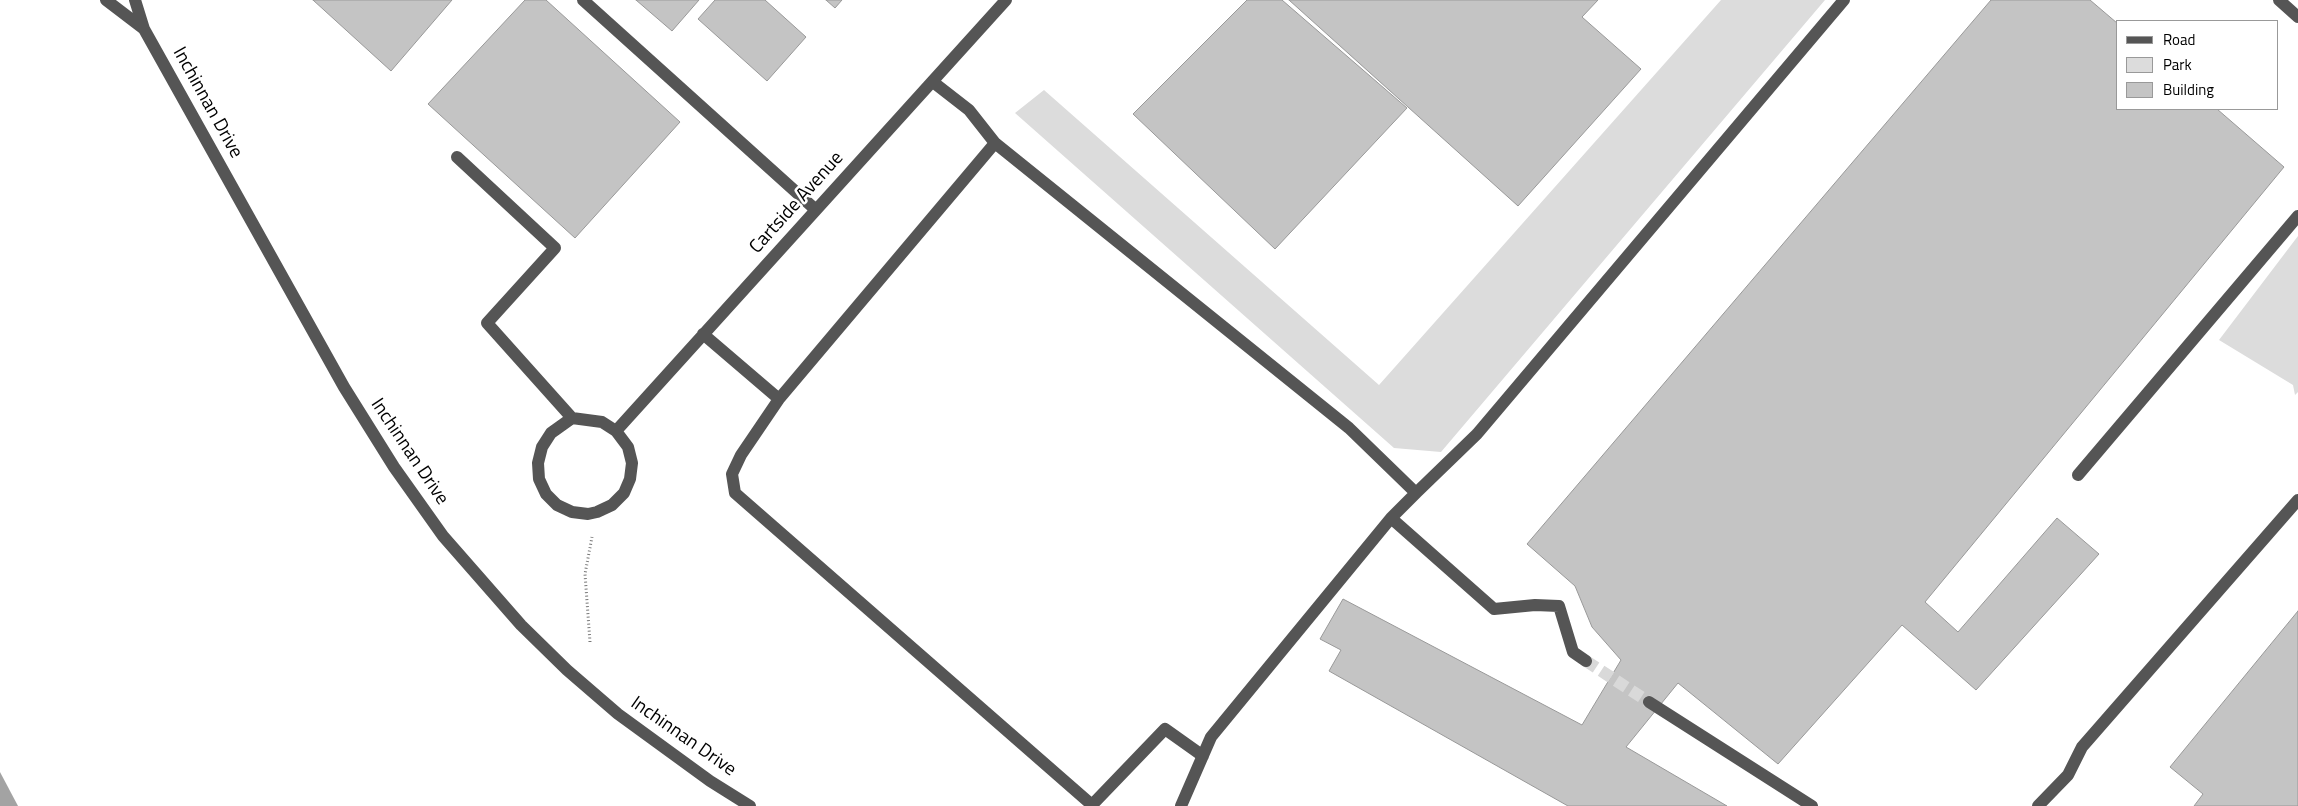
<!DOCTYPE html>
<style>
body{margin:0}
#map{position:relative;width:2298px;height:806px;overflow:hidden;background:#fff;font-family:"Titillium Web",sans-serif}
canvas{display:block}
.legend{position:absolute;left:2116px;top:20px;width:162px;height:90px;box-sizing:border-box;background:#fff;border:1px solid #999;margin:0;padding:6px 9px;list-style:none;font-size:15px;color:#000}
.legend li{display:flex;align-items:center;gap:10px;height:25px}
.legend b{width:25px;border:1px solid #999}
</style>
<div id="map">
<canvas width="2298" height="806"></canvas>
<ul class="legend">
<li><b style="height:6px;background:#555"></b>Road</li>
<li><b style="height:14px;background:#dcdcdc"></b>Park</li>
<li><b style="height:14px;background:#c4c4c4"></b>Building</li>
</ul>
</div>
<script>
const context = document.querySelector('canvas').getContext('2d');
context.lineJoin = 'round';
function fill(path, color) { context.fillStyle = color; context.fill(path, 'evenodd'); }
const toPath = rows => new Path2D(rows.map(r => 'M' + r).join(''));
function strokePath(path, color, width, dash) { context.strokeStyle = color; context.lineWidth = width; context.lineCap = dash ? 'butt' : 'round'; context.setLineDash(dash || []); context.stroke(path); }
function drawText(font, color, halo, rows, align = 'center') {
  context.font = font + ' "Titillium Web",sans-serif'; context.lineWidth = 5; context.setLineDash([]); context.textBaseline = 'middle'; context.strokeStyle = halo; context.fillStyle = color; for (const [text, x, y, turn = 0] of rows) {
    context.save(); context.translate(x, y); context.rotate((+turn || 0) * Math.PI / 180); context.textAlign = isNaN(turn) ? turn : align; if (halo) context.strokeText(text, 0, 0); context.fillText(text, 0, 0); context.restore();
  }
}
const green = toPath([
 [1721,0,1825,0,1441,452,1394,448,1015,113,1044,90,1379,385],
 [2298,236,2298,392,2295,395,2293,385,2219,340]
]);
const water = toPath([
 [0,772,18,806,0,806]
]);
const building = toPath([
 [313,0,452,0,391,71,313,0],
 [525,0,546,0,680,122,575,238,428,104,525,0],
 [636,0,699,0,672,31,636,0],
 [715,0,765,0,806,37,767,81,698,19,715,0],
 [826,0,842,0,835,8,826,0],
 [1247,0,1282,0,1407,108,1275,249,1133,114,1247,0],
 [1289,0,1598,0,1582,17,1641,69,1518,206,1289,0],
 [1991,0,2090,0,2117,23,2117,109,2217,109,2284,167,1925,602,1958,632,2057,518,2099,554,1976,690,1902,625,1778,764,1678,683,1626,747,1727,806,1568,806,1329,671,1341,650,1320,639,1343,599,1582,725,1621,660,1592,627,1575,586,1527,544,1991,0],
 [2298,611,2298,806,2194,806,2203,794,2170,767,2298,611]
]);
const minorTunnel = toPath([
 [1586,661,1649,702]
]);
const path = toPath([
 [590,642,585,574,592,537]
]);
const minor = toPath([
 [106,0,144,29],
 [135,0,144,29,344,387,394,467,443,536,521,625,567,670,618,714,710,781,750,806],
 [583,0,816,210],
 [2279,0,2298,17],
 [933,82,969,110,995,143,1349,428,1416,493,1391,518,1211,737,1181,806],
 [457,157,555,248,487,323,572,418],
 [703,334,779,399,995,143],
 [779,399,741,455,732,474,735,493,1092,805,1165,729,1203,756],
 [572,418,602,422,616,431,628,447,632,463,630,479,624,493,612,505,597,512,588,514,572,512,557,505,546,494,539,479,538,463,542,447,551,433,572,418],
 [616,431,1006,0],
 [2078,475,2298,216],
 [1416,493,1477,434,1844,0],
 [1391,518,1494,609,1535,605,1559,606,1573,652,1586,661],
 [1649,702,1812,806],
 [2038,806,2068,775,2082,747,2298,500]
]);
const streetNames = [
 ["Inchinnan Drive",207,103,61],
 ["Cartside Avenue",797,203,-48],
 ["Inchinnan Drive",409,452,56],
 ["Inchinnan Drive",683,737,35]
];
fill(green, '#dcdcdc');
fill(water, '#a3a3a3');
fill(building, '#c4c4c4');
strokePath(building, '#999', 1);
strokePath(minorTunnel, '#d9d9d9', 12, [12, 6]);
strokePath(path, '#777', 3, [1, 2.5]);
strokePath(minor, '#555', 12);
drawText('19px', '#000', '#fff', streetNames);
</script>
